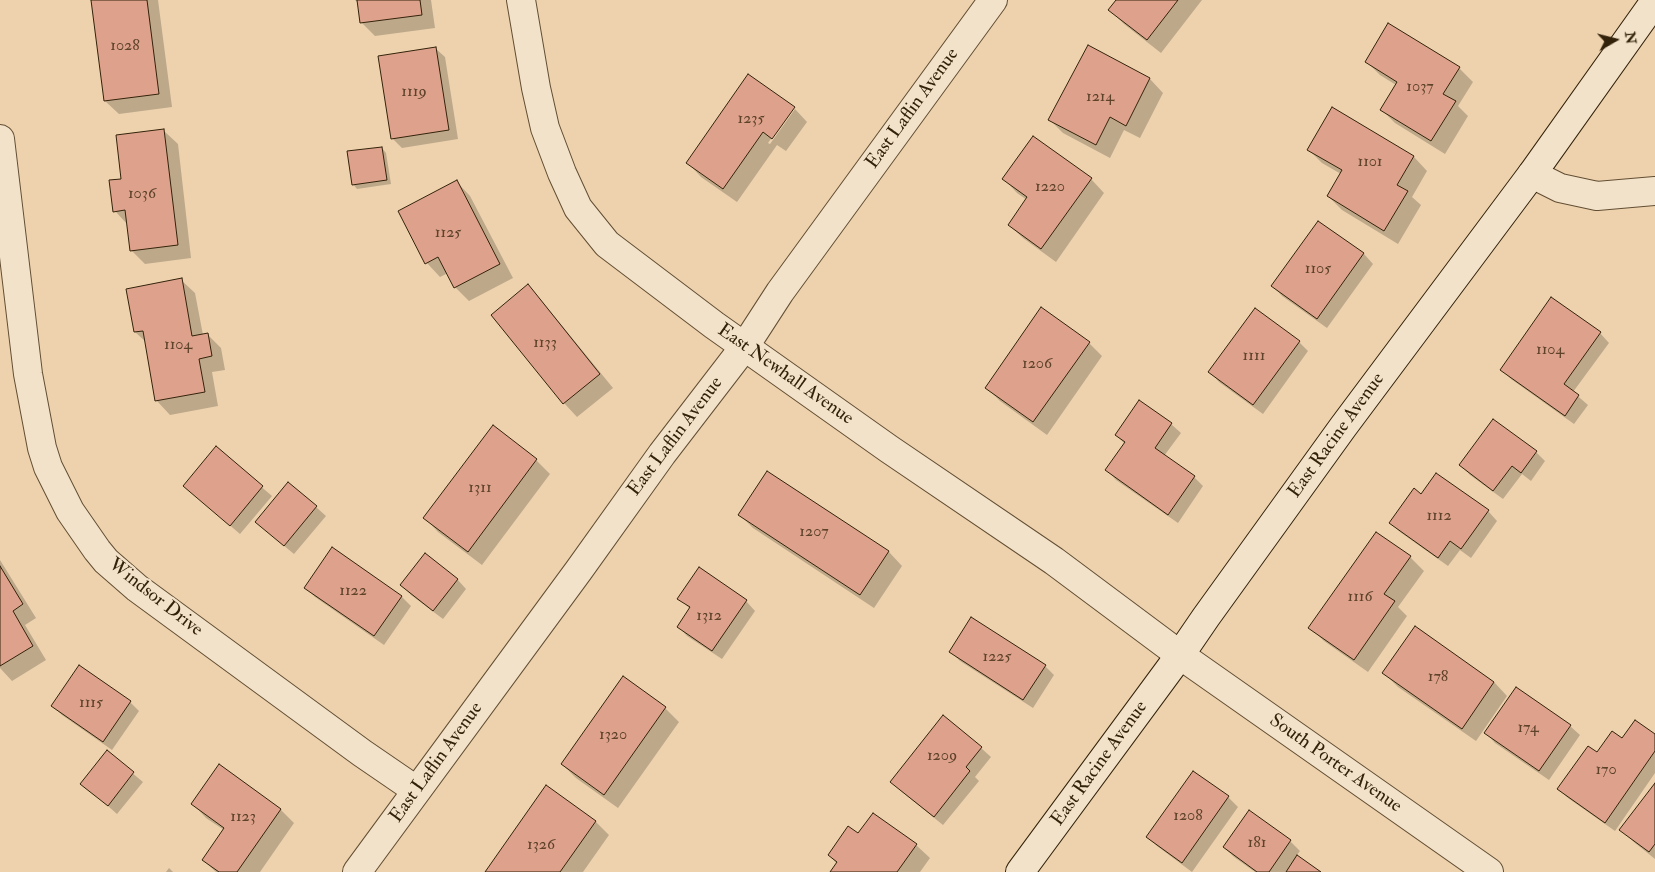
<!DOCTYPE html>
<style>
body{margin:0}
#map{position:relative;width:1655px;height:872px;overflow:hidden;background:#edd2ad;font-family:"IM FELL Double Pica",serif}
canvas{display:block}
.north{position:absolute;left:1590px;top:15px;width:50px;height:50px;-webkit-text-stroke:4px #f3e2ca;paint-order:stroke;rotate:82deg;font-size:14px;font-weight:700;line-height:20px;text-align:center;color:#33220a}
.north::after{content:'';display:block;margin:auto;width:18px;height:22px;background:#33220a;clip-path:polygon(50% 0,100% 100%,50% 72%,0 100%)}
</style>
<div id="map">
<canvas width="1655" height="872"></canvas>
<div class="north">N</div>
</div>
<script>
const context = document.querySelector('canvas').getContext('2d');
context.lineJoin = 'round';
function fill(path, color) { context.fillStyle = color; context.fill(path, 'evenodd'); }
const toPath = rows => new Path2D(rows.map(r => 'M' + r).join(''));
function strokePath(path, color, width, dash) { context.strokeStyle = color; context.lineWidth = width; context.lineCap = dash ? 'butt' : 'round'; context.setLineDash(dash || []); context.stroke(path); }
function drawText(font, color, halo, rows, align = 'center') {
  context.font = font + ' "IM FELL Double Pica",serif'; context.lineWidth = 4.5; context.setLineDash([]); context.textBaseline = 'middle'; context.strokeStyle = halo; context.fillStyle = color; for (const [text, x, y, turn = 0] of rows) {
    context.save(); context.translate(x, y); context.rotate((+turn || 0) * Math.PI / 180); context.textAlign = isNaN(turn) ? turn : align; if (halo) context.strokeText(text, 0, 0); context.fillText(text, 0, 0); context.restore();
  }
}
const shadow = toPath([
 [93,0,158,0,172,107,119,114,105,101],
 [355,0,431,0,435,28,375,36,361,22,358,3],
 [1118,0,1202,0,1161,53,1124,24,1110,10],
 [1088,47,1150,79,1163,93,1140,138,1124,130,1110,158,1063,133,1050,120],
 [435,48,445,57,458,139,402,148,393,139],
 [1366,61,1459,68,1473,82,1458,106,1468,116,1445,154,1395,123,1382,110,1396,85,1380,75],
 [749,76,794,109,792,109,768,143,770,144,795,109,807,122,786,151,777,145,737,202,701,177,688,163],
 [1332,108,1414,157,1427,171,1412,197,1421,205,1398,244,1342,210,1328,196,1341,174,1322,163,1308,149],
 [164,131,178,144,191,258,145,264,131,250,128,225,115,211,123,180],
 [382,148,386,153,391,184,357,189,353,184],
 [1004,179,1091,179,1104,193,1056,262,1023,238,1009,225,1027,200,1017,193],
 [457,182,470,196,513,278,469,301,455,287,448,273,440,277,427,263,400,212],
 [1319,222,1364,254,1373,264,1327,328,1282,296,1273,286],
 [181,280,195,293,203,335,207,334,221,348,225,370,212,372,218,406,170,415,157,401,146,342,135,332],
 [528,286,541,300,613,388,577,417,564,403,492,315],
 [1600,333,1609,343,1573,392,1588,405,1574,424,1511,379,1502,370],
 [1299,342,1308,351,1263,414,1219,382,1210,372],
 [1089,343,1102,356,1047,435,1000,401,986,387],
 [1171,424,1181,433,1164,456,1194,477,1203,486,1178,523,1116,480,1107,470,1125,444,1116,435],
 [493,427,536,460,550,474,482,565,438,532,425,518],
 [216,448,272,496,240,534,184,486],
 [1536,452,1545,461,1531,481,1522,474,1503,499,1470,475,1461,465],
 [767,473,889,552,902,566,874,608,753,528,740,515],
 [1422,495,1488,511,1497,521,1471,558,1460,550,1448,566,1400,532,1391,523],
 [316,507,326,516,294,554,266,531],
 [1376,533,1410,557,1424,571,1398,607,1407,616,1368,672,1324,641,1310,627],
 [0,560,36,618,25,625,46,660,12,681,0,668],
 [457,579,466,589,443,619,411,595,402,585],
 [305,587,401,596,411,606,384,645,315,597],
 [679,598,746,601,755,611,722,659,687,636,678,626,690,609],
 [1415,628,1494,682,1507,696,1476,741,1398,687,1384,673],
 [951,652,1045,666,1054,675,1033,708,960,661],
 [623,678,665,708,679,722,618,808,576,778,562,764],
 [130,702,139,711,112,750,62,715,53,706],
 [943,717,981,748,991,757,975,777,979,781,943,825,901,791,892,782],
 [1570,726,1580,735,1549,780,1495,743,1486,733],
 [1655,736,1655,773,1615,831,1568,798,1558,789,1597,754,1623,740],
 [107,752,143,782,117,814,82,783],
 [1193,772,1228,797,1238,807,1192,872,1157,846,1148,837],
 [1655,785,1655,859,1635,843,1621,830],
 [546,787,596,822,609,835,583,872,487,872],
 [193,804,281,810,294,823,260,872,216,872,203,860,224,830,206,818],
 [1250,812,1290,841,1300,851,1296,856,1319,872,1255,872,1234,857,1224,847],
 [858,835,916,845,930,858,920,872,832,872,837,864,829,855],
 [169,868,173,872,166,872]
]);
const building = toPath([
 [91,0,147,0,159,94,104,101,91,0],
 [357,0,420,0,422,15,360,23,357,0],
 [1116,0,1178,0,1147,40,1108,10,1116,0],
 [1388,23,1460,67,1443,94,1456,101,1431,141,1380,110,1397,82,1365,62,1388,23],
 [1088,45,1150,78,1126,126,1110,117,1096,145,1048,120,1088,45],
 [436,47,449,130,391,139,378,56,436,47],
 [748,74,795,107,772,139,763,132,723,189,686,163,748,74],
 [1332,107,1414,156,1397,185,1408,191,1384,231,1327,196,1342,170,1307,150,1332,107],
 [164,129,178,245,130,251,125,210,113,212,109,180,121,179,116,135,164,129],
 [1033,136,1092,178,1041,249,1008,225,1027,197,1002,179,1033,136],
 [382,147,387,180,352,185,347,151,382,147],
 [457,180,500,264,454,288,438,257,425,264,398,211,457,180],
 [1318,221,1364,253,1317,319,1271,286,1318,221],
 [182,278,192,336,208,333,212,356,199,359,205,392,155,401,143,331,134,332,126,289,182,278],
 [528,284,600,374,563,404,491,315,528,284],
 [1551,297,1601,332,1564,384,1579,395,1565,416,1500,370,1551,297],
 [1041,307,1090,342,1033,422,985,388,1041,307],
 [1255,308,1300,341,1253,405,1208,372,1255,308],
 [1139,400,1172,423,1155,448,1195,476,1168,515,1105,470,1125,442,1115,435,1139,400],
 [1493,419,1537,451,1521,473,1512,466,1493,491,1459,465,1493,419],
 [493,425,537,459,468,552,423,518,493,425],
 [216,446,263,486,230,526,183,486,216,446],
 [767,471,889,551,860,595,738,515,767,471],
 [1436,473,1489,510,1461,549,1450,541,1438,558,1389,523,1414,488,1421,494,1436,473],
 [288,482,317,506,284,546,255,522,288,482],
 [1376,532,1411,556,1384,594,1395,601,1354,660,1308,628,1376,532],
 [332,547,402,596,374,636,304,588,332,547],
 [425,553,458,579,433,611,400,585,425,553],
 [0,566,23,604,13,611,33,646,0,666,0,566],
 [699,567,747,600,712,651,677,627,690,607,677,599,699,567],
 [971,617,1046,665,1023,700,949,652,971,617],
 [1415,626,1494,682,1462,729,1382,673,1415,626],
 [79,665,131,701,103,742,51,706,79,665],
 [623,676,666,707,604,795,561,764,623,676],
 [1516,687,1571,725,1539,771,1484,733,1516,687],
 [943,715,982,747,966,767,970,771,934,817,890,782,943,715],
 [1635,720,1655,734,1655,751,1605,823,1557,789,1588,746,1597,752,1612,731,1622,738,1635,720],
 [107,750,134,772,108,806,80,784,107,750],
 [219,764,281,809,237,872,219,872,202,860,224,828,191,804,219,764],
 [1193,771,1229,796,1182,863,1146,837,1193,771],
 [1655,783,1655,844,1649,852,1619,830,1655,783],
 [546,785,596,821,560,872,485,872,546,785],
 [1249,810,1291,840,1269,872,1257,872,1223,847,1249,810],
 [873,813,917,844,897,872,830,872,837,862,828,855,848,826,858,833,873,813],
 [1297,855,1321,872,1286,872,1297,855]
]);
const minor = toPath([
 [0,139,28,374,42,448,48,467,70,511,97,550,106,561,137,588,362,753,416,790],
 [1532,174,1560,188,1597,196,1655,191],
 [1180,655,1489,872],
 [357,872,579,570,662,454,745,346,780,292,993,0]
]);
const tertiary = toPath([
 [521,0,536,88,545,128,562,173,578,208,607,244,714,325,889,449,1054,561,1180,655]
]);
const secondary = toPath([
 [1020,872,1180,655,1206,617,1343,427,1532,174,1655,1]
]);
const numberNames = [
 ["1028",125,47],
 ["1037",1420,88],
 ["1119",414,93],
 ["1214",1100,98],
 ["1235",751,120],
 ["1101",1370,163],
 ["1220",1050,188],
 ["1036",142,195],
 ["1125",448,234],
 ["1105",1318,270],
 ["1133",545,344],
 ["1104",178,346],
 ["1104",1550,351],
 ["1111",1254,357],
 ["1206",1037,365],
 ["1311",480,489],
 ["1112",1439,517],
 ["1207",814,533],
 ["1122",353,592],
 ["1116",1360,598],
 ["1312",709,617],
 ["1225",997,658],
 ["178",1438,678],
 ["1115",91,704],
 ["174",1528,729],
 ["1320",613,736],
 ["1209",942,757],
 ["170",1606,771],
 ["1208",1188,817],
 ["1123",243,818],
 ["181",1257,844],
 ["1326",541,846]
];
const streetNames = [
 ["East Laflin Avenue",913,109,-54],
 ["East Newhall Avenue",785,375,35],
 ["East Racine Avenue",1337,436,-54],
 ["East Laflin Avenue",676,437,-53],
 ["Windsor Drive",155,598,38],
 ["East Laflin Avenue",437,763,-54],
 ["East Racine Avenue",1100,764,-54],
 ["South Porter Avenue",1335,764,35]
];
fill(shadow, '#0003');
fill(building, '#dea28c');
strokePath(building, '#33220a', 1);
strokePath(minor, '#624e33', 30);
strokePath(tertiary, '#624e33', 30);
strokePath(secondary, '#33220a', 30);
strokePath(minor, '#f3e2ca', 28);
strokePath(tertiary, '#f3e2ca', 28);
strokePath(secondary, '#f3e2ca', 28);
drawText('16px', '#5e422a', null, numberNames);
drawText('19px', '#33220a', '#f3e2ca', streetNames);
</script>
